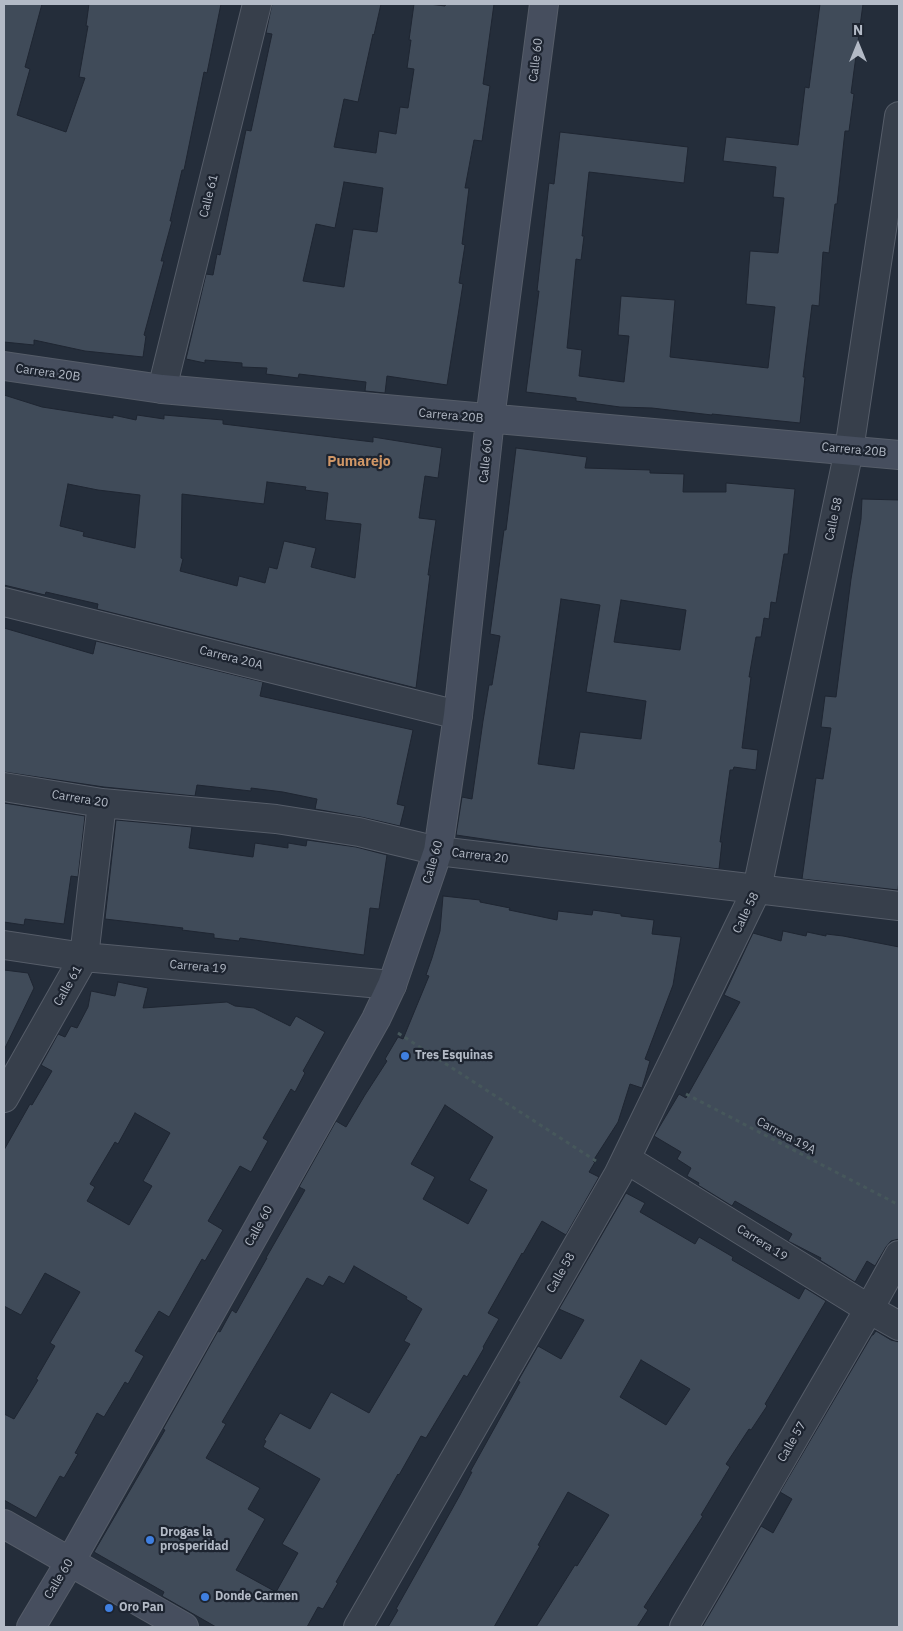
<!DOCTYPE html>
<style>
body{margin:0}
#map{position:relative;width:903px;height:1631px;overflow:hidden;background:#242d3a;font-family:"IBM Plex Sans",sans-serif}
canvas{display:block}
.frame{position:absolute;inset:0;border:5px solid #b3bac6;pointer-events:none}
.north{position:absolute;left:833px;top:20px;width:50px;height:50px;-webkit-text-stroke:4px #1d2430;paint-order:stroke;rotate:0deg;font-size:14px;font-weight:700;line-height:20px;text-align:center;color:#b3bac6}
.north::after{content:'';display:block;margin:auto;width:18px;height:22px;background:#b3bac6;clip-path:polygon(50% 0,100% 100%,50% 72%,0 100%)}
</style>
<div id="map">
<canvas width="903" height="1631"></canvas>
<div class="frame"></div>
<div class="north">N</div>
</div>
<script>
const context = document.querySelector('canvas').getContext('2d');
context.lineJoin = 'round';
function fill(path, color) { context.fillStyle = color; context.fill(path, 'evenodd'); }
const toPath = rows => new Path2D(rows.map(r => 'M' + r).join(''));
function strokePath(path, color, width, dash) { context.strokeStyle = color; context.lineWidth = width; context.lineCap = dash ? 'butt' : 'round'; context.setLineDash(dash || []); context.stroke(path); }
function drawText(font, color, halo, rows, align = 'center') {
  context.font = font + ' "IBM Plex Sans",sans-serif'; context.lineWidth = 4.5; context.setLineDash([]); context.textBaseline = 'middle'; context.strokeStyle = halo; context.fillStyle = color; for (const [text, x, y, turn = 0] of rows) {
    context.save(); context.translate(x, y); context.rotate((+turn || 0) * Math.PI / 180); context.textAlign = isNaN(turn) ? turn : align; if (halo) context.strokeText(text, 0, 0); context.fillText(text, 0, 0); context.restore();
  }
}
const building = toPath([
 [4,4,42,4,25,67,30,69,17,115,66,132,85,78,79,77,88,26,86,26,89,4,221,4,207,73,204,72,184,170,182,170,170,221,172,221,161,261,164,261,144,335,146,336,143,357,85,351,34,340,34,345,4,342,4,4],
 [272,4,381,4,374,35,373,34,358,102,344,99,334,147,376,153,379,131,396,134,400,107,408,108,414,69,407,68,411,40,409,40,414,4,429,4,445,6,446,4,494,4,483,84,490,86,482,141,474,140,465,188,469,188,462,244,465,245,459,283,463,284,447,385,387,376,385,393,365,391,366,382,299,374,298,378,266,374,267,368,242,367,242,363,205,360,205,363,186,359,206,274,213,275,217,254,220,255,246,130,251,131,272,34,266,33,272,4],
 [344,182,383,188,377,232,353,229,344,287,303,281,316,224,335,228,344,182],
 [820,4,863,4,851,93,854,94,849,131,845,131,837,204,835,204,829,253,823,252,819,306,812,305,803,377,805,377,800,423,712,414,712,415,652,408,620,407,576,401,576,398,526,392,539,291,537,291,549,183,554,184,560,132,688,147,684,183,589,172,582,236,584,236,581,260,576,259,567,348,582,350,579,376,624,382,629,336,618,335,621,296,675,300,670,357,768,368,775,307,746,304,750,251,778,253,784,198,773,197,776,167,723,161,726,137,798,145,805,87,809,88,820,4],
 [4,395,42,407,113,418,113,415,136,420,137,415,164,419,164,415,223,420,223,424,373,442,373,437,442,448,438,478,425,476,419,518,436,520,428,575,430,575,416,688,97,609,98,604,46,592,45,595,4,585,4,395],
 [267,482,306,487,305,490,328,493,325,520,361,524,355,578,311,567,316,548,284,541,277,569,269,567,265,583,239,576,237,586,180,571,183,559,181,558,182,494,264,504,267,482],
 [68,484,98,490,140,495,135,548,83,536,84,532,60,526,68,484],
 [516,448,587,457,585,468,650,470,650,473,684,474,683,492,726,492,726,483,795,489,788,554,784,554,776,603,771,602,769,619,764,618,761,637,756,637,749,677,751,677,742,748,758,750,756,770,734,767,733,770,730,770,720,842,722,842,719,869,538,847,456,835,462,797,472,799,483,721,489,685,492,685,500,636,490,634,504,530,506,530,516,448],
 [561,599,600,605,586,692,646,701,641,739,580,732,574,769,538,764,561,599],
 [621,600,686,610,680,650,614,642,621,600],
 [862,499,899,500,899,879,898,890,802,879,816,778,823,779,831,728,821,727,825,696,836,697,851,579,861,519,862,499],
 [4,628,93,654,96,641,263,682,260,696,413,730,397,804,405,806,400,826,361,817,315,809,317,799,283,792,251,788,251,791,197,785,195,796,104,787,4,772,4,628],
 [4,803,85,816,78,877,71,876,64,924,25,919,24,925,4,922,4,803],
 [116,820,192,827,189,848,253,857,255,843,288,848,288,843,306,846,307,840,356,847,387,855,379,909,370,908,364,955,240,938,239,941,214,938,214,934,182,930,183,928,105,919,116,820],
 [443,896,480,900,480,902,510,908,509,910,557,920,558,911,592,915,593,910,621,914,621,916,654,920,652,934,681,937,673,985,645,1059,650,1061,642,1088,630,1084,618,1122,593,1161,595,1162,589,1172,599,1177,566,1235,542,1221,523,1254,522,1253,488,1313,499,1319,483,1347,484,1348,467,1377,464,1375,426,1438,421,1436,399,1475,398,1474,336,1582,338,1583,323,1609,318,1607,307,1627,216,1627,162,1596,164,1592,94,1552,165,1430,163,1429,218,1331,220,1332,232,1310,236,1313,267,1258,266,1258,305,1190,299,1187,336,1121,346,1127,365,1095,387,1061,385,1059,398,1037,403,1039,429,976,426,975,432,958,440,931,443,896],
 [445,1105,493,1137,469,1180,487,1190,468,1224,423,1199,435,1177,411,1164,445,1105],
 [354,1266,407,1297,406,1299,422,1309,404,1341,410,1344,369,1413,331,1392,310,1429,280,1413,264,1440,266,1441,263,1447,320,1479,282,1544,298,1553,276,1592,236,1570,265,1519,248,1509,260,1488,206,1458,226,1424,222,1422,307,1278,323,1286,329,1276,344,1284,354,1266],
 [783,931,806,936,807,932,826,936,826,934,843,936,899,947,899,1239,891,1241,886,1247,875,1266,867,1261,855,1282,820,1260,821,1258,788,1241,792,1234,735,1201,732,1206,698,1185,699,1183,687,1176,691,1168,677,1159,681,1152,654,1136,679,1094,686,1098,740,1002,724,995,753,933,781,941,783,931],
 [4,970,28,973,34,988,4,1050,4,970],
 [118,982,148,988,143,1008,227,1002,235,1006,254,1008,290,1026,296,1016,325,1032,303,1071,305,1073,295,1092,291,1089,263,1138,268,1141,251,1172,240,1166,208,1221,223,1230,205,1261,202,1259,169,1317,159,1311,135,1351,144,1356,128,1384,125,1382,104,1417,97,1413,75,1453,78,1454,64,1478,60,1476,36,1518,4,1500,4,1414,14,1419,27,1398,38,1380,36,1379,55,1346,50,1343,80,1292,45,1273,21,1315,4,1306,4,1150,30,1104,32,1105,52,1071,41,1065,58,1034,65,1037,71,1026,77,1028,88,1007,91,991,115,996,118,982],
 [135,1113,170,1133,143,1181,152,1186,129,1225,87,1201,95,1187,90,1184,115,1142,118,1144,135,1113],
 [626,1193,645,1203,640,1212,695,1244,699,1237,733,1257,732,1260,799,1299,805,1288,826,1301,765,1404,767,1406,751,1430,749,1429,726,1464,730,1467,701,1515,703,1516,644,1607,648,1610,637,1627,536,1627,575,1565,577,1566,609,1515,568,1492,538,1545,540,1546,494,1627,388,1627,398,1610,396,1609,460,1495,472,1472,470,1472,520,1382,518,1381,538,1346,561,1359,584,1320,559,1309,626,1193],
 [641,1360,690,1389,666,1425,620,1397,641,1360],
 [876,1331,891,1340,899,1342,899,1627,702,1627,761,1526,773,1533,792,1499,780,1492,872,1335,873,1335,876,1331]
]);
const path = toPath([
 [398,1033,596,1161],
 [686,1094,899,1205]
]);
const street = toPath([
 [162,389,257,4],
 [4,602,458,715],
 [4,787,102,803,276,819,359,832,438,851,899,906],
 [4,945,84,957,392,985],
 [4,1098,84,957,102,803],
 [626,1159,869,1309,899,1326],
 [358,1627,618,1175,757,889,849,450,899,116],
 [684,1627,869,1309,899,1255]
]);
const secondary = toPath([
 [4,366,162,389,899,455],
 [4,1524,184,1627],
 [31,1627,70,1562,376,1019,392,985,438,851,458,715,490,419,544,4]
]);
const markers = [
 [405,1056,5,"#3f7fe0"],
 [150,1540,5,"#3f7fe0"],
 [205,1597,5,"#3f7fe0"],
 [109,1608,5,"#3f7fe0"]
];
const streetNames = [
 ["Calle 60",536,60,-83],
 ["Calle 61",209,196,-76],
 ["Carrera 20B",48,373,8],
 ["Carrera 20B",451,416,5],
 ["Carrera 20B",854,450,5],
 ["Calle 60",486,461,-84],
 ["Calle 58",834,519,-78],
 ["Carrera 20A",231,658,14],
 ["Carrera 20",80,799,9],
 ["Carrera 20",480,856,7],
 ["Calle 60",433,862,-74],
 ["Calle 58",746,913,-64],
 ["Carrera 19",198,967,5],
 ["Calle 61",68,986,-60],
 ["Carrera 19A",786,1136,28],
 ["Calle 60",259,1226,-61],
 ["Carrera 19",762,1243,32],
 ["Calle 58",561,1273,-60],
 ["Calle 57",792,1442,-60],
 ["Calle 60",59,1579,-59]
];
const poiNames = [
 ["Tres Esquinas",415,1056],
 ["Drogas la",160,1533],
 ["prosperidad",160,1547],
 ["Donde Carmen",215,1597],
 ["Oro Pan",119,1608]
];
const neighbourhoodNames = [
 ["Pumarejo",359,462]
];
fill(building, '#404b59');
strokePath(building, '#1f2632', 1);
strokePath(street, '#565d69', 30);
strokePath(secondary, '#565d69', 30);
strokePath(path, '#46575b', 3, [4, 4]);
strokePath(street, '#373f4b', 28);
strokePath(secondary, '#464e5e', 28);
for (const [x, y, r, color] of markers) { const dot = new Path2D(); dot.arc(x, y, r, 0, 2 * Math.PI); context.fillStyle = color; context.fill(dot); strokePath(dot, '#1d2430', 2); }
drawText('12px', '#b3bac6', '#1d2430', streetNames);
drawText('bold 12px', '#b3bac6', '#1d2430', poiNames, 'left');
drawText('bold 14px', '#cf9666', '#1d2430', neighbourhoodNames);
</script>
